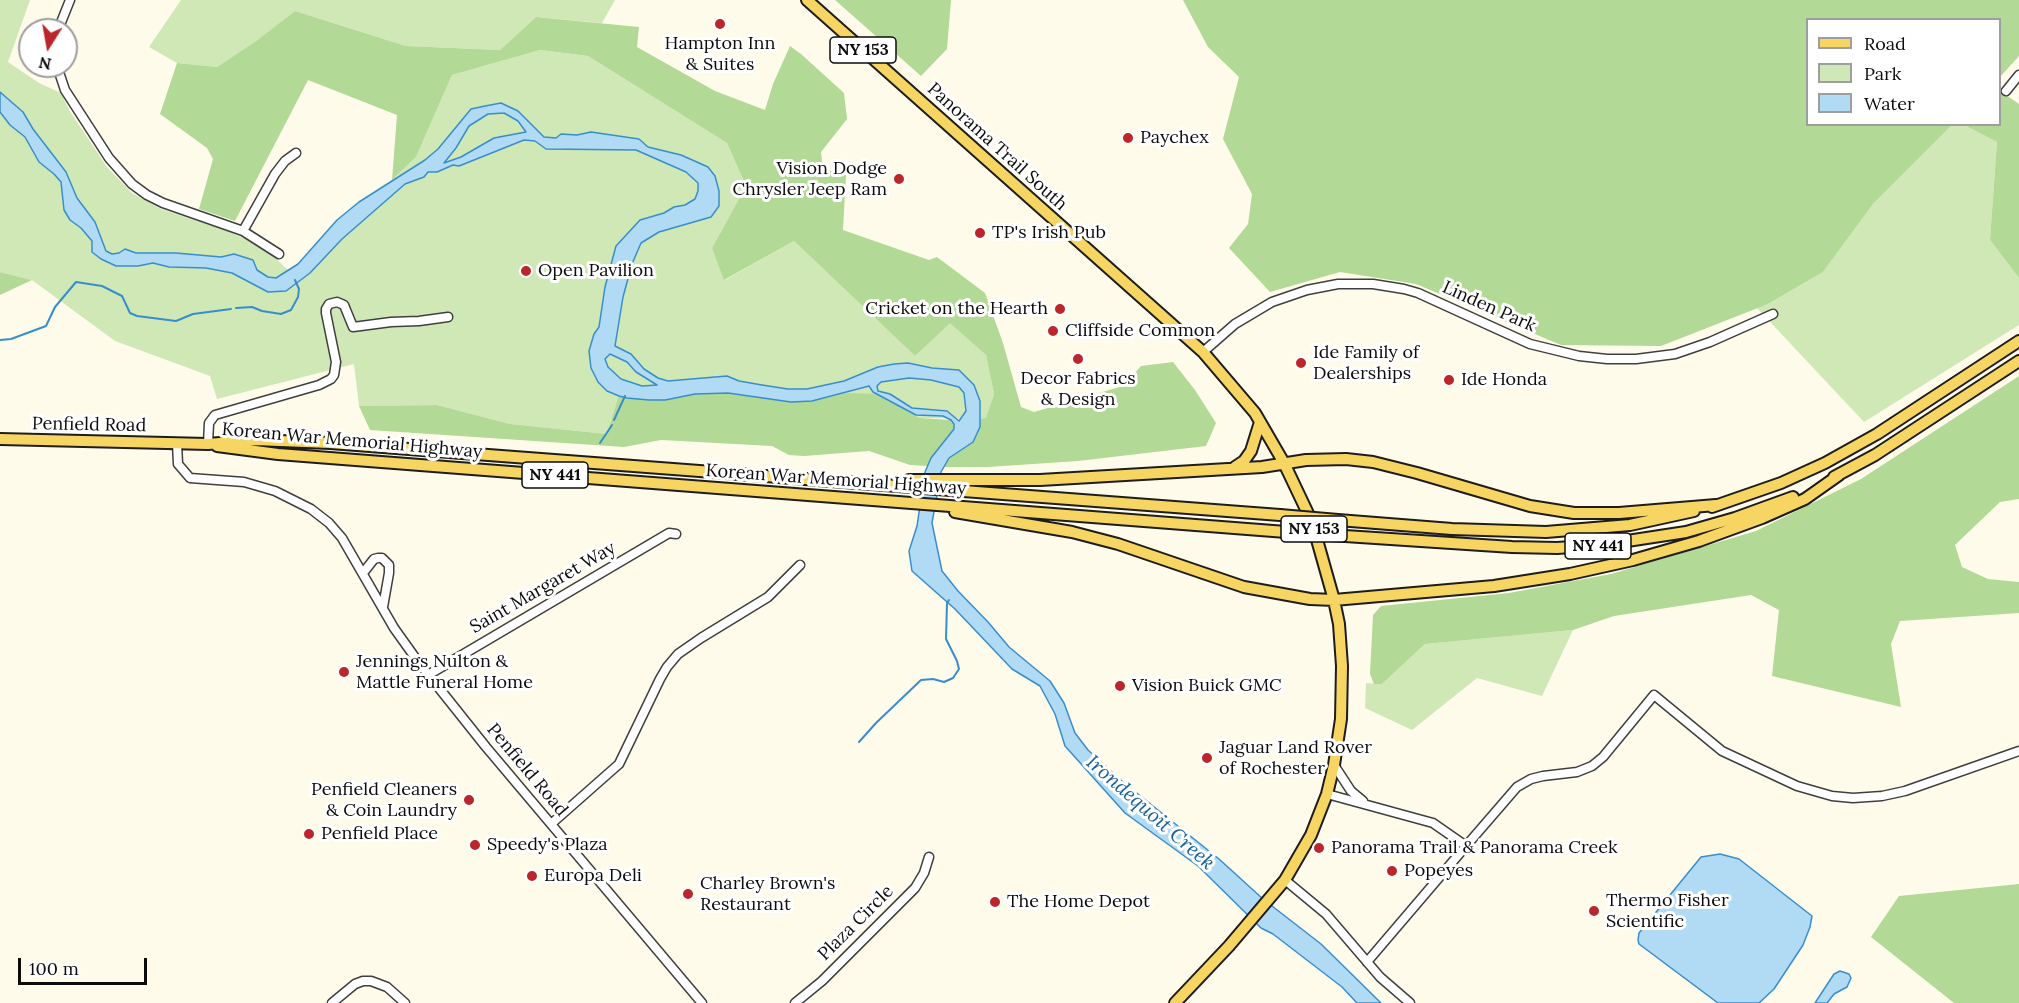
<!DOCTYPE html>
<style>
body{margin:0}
#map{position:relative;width:2019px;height:1003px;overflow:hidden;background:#fffbeb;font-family:Lora,serif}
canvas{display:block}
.legend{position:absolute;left:1806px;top:18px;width:195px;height:108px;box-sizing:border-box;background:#fff;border:2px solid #9e9e9e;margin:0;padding:8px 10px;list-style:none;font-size:18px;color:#0c0c0c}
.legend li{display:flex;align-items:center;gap:12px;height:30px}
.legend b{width:30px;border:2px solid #9e9e9e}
.north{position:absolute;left:18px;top:18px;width:60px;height:60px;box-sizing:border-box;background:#fff;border:2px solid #9e9e9e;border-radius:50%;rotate:191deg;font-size:16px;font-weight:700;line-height:24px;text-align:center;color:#0c0c0c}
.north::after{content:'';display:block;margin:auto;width:21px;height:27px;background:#ba262a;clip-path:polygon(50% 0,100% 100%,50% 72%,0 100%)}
.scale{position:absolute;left:18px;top:958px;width:129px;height:27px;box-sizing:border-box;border:3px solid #0c0c0c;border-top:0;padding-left:8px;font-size:18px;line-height:21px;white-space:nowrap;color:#0c0c0c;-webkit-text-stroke:4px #fff;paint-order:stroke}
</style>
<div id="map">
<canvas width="2019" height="1003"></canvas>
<ul class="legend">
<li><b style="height:8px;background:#f7d563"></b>Road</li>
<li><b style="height:16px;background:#cfe8b6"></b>Park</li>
<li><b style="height:16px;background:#b1dbf5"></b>Water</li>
</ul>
<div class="north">N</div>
<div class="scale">100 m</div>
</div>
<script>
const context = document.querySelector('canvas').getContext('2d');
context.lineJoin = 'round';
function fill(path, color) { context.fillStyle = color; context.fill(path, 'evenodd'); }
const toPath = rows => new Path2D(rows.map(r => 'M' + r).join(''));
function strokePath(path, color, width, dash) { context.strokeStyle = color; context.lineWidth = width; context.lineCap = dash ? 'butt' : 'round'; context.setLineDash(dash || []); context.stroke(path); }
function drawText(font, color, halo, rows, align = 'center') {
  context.font = font + ' Lora,serif'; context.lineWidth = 6; context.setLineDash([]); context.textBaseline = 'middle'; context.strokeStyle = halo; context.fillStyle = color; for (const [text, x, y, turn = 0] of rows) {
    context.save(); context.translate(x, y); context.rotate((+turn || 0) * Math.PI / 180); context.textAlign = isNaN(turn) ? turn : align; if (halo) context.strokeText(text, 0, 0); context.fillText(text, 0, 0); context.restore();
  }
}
const green = toPath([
 [0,0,30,0,8,62,39,83,61,93,69,110,107,167,132,193,161,209,225,230,246,239,271,254,288,270,298,264,337,220,359,202,392,180,416,157,452,75,540,50,588,56,727,143,746,186,712,248,725,280,794,241,915,356,950,322,986,355,994,394,986,419,920,418,891,395,627,398,620,396,607,434,510,424,437,405,359,406,354,364,217,399,210,376,115,341,32,280,0,272],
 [181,0,615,0,602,23,536,17,500,50,406,46,295,11,256,41,217,67,177,63,149,47],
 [1952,125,1964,125,1997,142,1990,240,2019,278,2019,325,1864,422,1757,308,1768,304,1823,272,1873,204],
 [1573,630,1542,696,1477,678,1412,730,1365,708,1366,683,1382,684,1425,644]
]);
const forest = toPath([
 [835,0,951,0,947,49,921,76],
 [1183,0,2019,0,2019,56,2000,77,2000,20,1808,20,1808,124,1952,125,1873,204,1823,272,1768,304,1661,346,1561,345,1416,284,1340,272,1270,292,1229,248,1248,224,1252,194,1223,139,1239,77,1208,47],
 [295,11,406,46,500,50,536,17,639,27,637,47,715,91,765,110,773,84,790,46,801,54,844,93,847,119,821,152,823,169,846,175,843,230,929,260,937,257,985,293,1003,343,1021,407,1034,412,1123,386,1141,366,1173,362,1195,390,1216,423,1206,446,1078,461,988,467,944,467,949,458,973,442,980,427,980,419,986,418,994,394,986,355,950,323,915,356,794,241,724,280,712,248,746,186,727,143,588,56,540,50,452,75,416,157,392,180,397,115,308,80,235,221,199,209,213,159,207,148,160,114,177,63,217,67,256,41],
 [2000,91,2019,104,2019,278,1990,240,1997,142,1964,125,2000,124],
 [0,272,32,280,0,295],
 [2019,376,2019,499,2000,502,1955,545,1962,567,1988,579,2019,582,2019,613,1900,621,1891,644,1901,707,1772,676,1779,610,1751,595,1614,616,1573,630,1425,644,1382,684,1374,684,1370,674,1373,615,1381,606,1509,593,1611,574,1756,531,1861,479],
 [728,393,791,402,812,401,847,393,878,394,920,418,951,420,954,424,954,429,931,458,928,466,910,465,869,451,804,456,789,455,772,446,661,440,624,447,370,430,359,406,437,405,510,424,607,434,619,396,627,398,665,400,695,394],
 [2019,884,2019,1003,1954,1003,1871,937,1899,896]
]);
const water = toPath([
 [0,92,23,112,33,129,66,172,77,198,95,222,106,251,112,254,119,253,125,249,136,253,176,253,221,257,234,254,253,260,257,270,268,277,276,278,298,264,337,220,359,202,425,160,438,149,471,109,485,106,501,103,518,111,544,137,556,138,561,134,577,135,591,132,639,139,648,147,681,155,708,167,715,176,719,191,719,206,711,217,659,232,641,243,632,264,623,297,615,346,631,354,644,369,658,378,668,381,727,376,739,381,762,385,788,389,807,389,844,381,878,367,894,364,908,363,932,368,959,370,974,385,980,401,980,427,973,442,949,458,941,472,932,523,942,571,958,591,988,622,1009,647,1050,681,1064,703,1075,733,1088,750,1123,782,1219,859,1263,899,1321,944,1381,1003,1357,1003,1342,987,1273,934,1261,928,1198,866,1125,813,1065,746,1055,714,1040,686,1012,669,955,609,912,571,909,551,917,526,925,472,931,458,954,429,954,424,951,420,943,416,916,415,873,392,869,386,812,401,791,402,728,393,695,394,665,400,649,400,627,398,619,396,607,391,598,382,591,368,589,351,594,334,599,327,605,287,616,246,640,220,664,213,674,207,685,205,695,199,698,191,698,183,686,172,636,150,546,149,535,141,524,140,459,166,453,165,437,172,428,172,424,177,405,184,342,239,310,273,286,291,268,292,232,273,206,268,169,267,153,263,138,266,116,266,101,259,92,252,92,241,81,228,70,220,64,210,61,182,54,174,39,162,25,137,10,125,0,112,0,92],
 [504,113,518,121,526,132,494,138,461,157,444,163,456,148,469,126,488,114,504,113],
 [610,354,627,362,636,372,657,385,642,386,621,379,608,367,605,359,610,354],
 [909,378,931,380,959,387,964,393,966,411,959,421,947,411,912,408,890,394,878,391,877,386,881,382,909,378],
 [1720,854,1739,859,1812,916,1810,927,1803,945,1774,989,1759,1003,1718,1003,1639,944,1638,940,1639,933,1701,857,1720,854],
 [1840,971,1849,974,1851,978,1847,987,1834,994,1827,1003,1815,1003,1834,974,1840,971]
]);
const stream = toPath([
 [236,308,252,307,262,311,281,314,291,310,298,297,299,289,295,280],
 [0,340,11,339,46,326,55,307,76,282,102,286,122,296,130,313,137,316,176,321,193,314,231,309],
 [614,420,625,396],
 [600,443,612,425],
 [859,742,876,723,921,680,933,679,944,682,953,678,959,669,957,661,946,639,947,603,949,600]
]);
const minor = toPath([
 [58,30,70,0],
 [57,66,65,90,109,158,132,184,147,195,163,203,243,231,279,254],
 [2006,91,2019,75],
 [243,231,275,174,285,161,296,153],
 [1203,352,1235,324,1272,302,1307,290,1338,284,1373,284,1404,289,1418,293,1530,344,1579,356,1607,359,1636,359,1675,354,1710,342,1773,314],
 [177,443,178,464,190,478,244,482,275,491,311,509,329,523,342,538,394,628,419,663,486,747,702,1003],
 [208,444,209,423,215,415,319,385,331,379,334,375,336,362,326,313,326,309,329,304,337,302,344,305,353,327,391,322,419,321,448,317],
 [363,573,374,559,378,558,382,558,389,565,389,573,383,607],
 [428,675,669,533,676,534],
 [1334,765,1351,791,1363,801],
 [1327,794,1433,823,1466,846,1517,787,1531,779,1543,776,1577,772,1592,766,1603,757,1654,695,1722,751,1797,786,1832,796,1853,798,1882,796,1905,791,2019,751],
 [551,824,619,764,660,679,667,667,678,654,701,638,768,597,800,565],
 [1285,880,1326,914,1380,977,1410,1003],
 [1367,962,1466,846],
 [332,1003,355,984,363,981,371,981,387,987,405,1003],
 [795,1003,822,981,915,888,924,873,929,857]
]);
const major = toPath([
 [807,0,1203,352,1255,413,1284,463,1312,522,1334,600,1339,624,1342,666,1341,719,1334,765,1327,794,1311,835,1285,880,1229,946,1175,1003],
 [0,439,208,444,255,440,330,443,1280,515],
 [217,446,278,454,1286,532],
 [1235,467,1244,461,1251,451,1260,422],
 [1834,477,1875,455,2019,361],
 [909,480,1040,480,1262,467,1306,460,1346,459,1373,462,1417,473,1530,506,1574,513,1619,513,1716,505],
 [1712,507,1781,483,1825,463,1877,434,2019,341],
 [955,512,1072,532,1118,544,1244,587,1310,599,1334,600,1494,586,1570,574,1633,560,1699,541,1762,518,1805,499,1839,475],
 [1338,520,1452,529,1546,532,1630,525,1694,511],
 [1345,536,1512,547,1557,548,1601,545,1686,532,1735,518,1793,497]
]);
const majorBridge = toPath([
 [1280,515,1338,520],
 [1286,532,1345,536]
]);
const markers = [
 [720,24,6,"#ba262a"],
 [1128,138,6,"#ba262a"],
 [899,179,6,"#ba262a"],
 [980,233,6,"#ba262a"],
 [526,271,6,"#ba262a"],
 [1060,309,6,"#ba262a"],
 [1053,331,6,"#ba262a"],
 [1078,359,6,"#ba262a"],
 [1301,363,6,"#ba262a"],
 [1449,380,6,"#ba262a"],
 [344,672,6,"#ba262a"],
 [1120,686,6,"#ba262a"],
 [1207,758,6,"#ba262a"],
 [469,800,6,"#ba262a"],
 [309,834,6,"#ba262a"],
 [475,845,6,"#ba262a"],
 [1319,848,6,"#ba262a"],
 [1392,871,6,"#ba262a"],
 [532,876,6,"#ba262a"],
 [688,894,6,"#ba262a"],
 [995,902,6,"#ba262a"],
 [1594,911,6,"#ba262a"]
];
const shields = [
 [863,50,66],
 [555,475,66],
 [1314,529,66],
 [1598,546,66]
];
const shieldNames = [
 ["NY 153",863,50],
 ["NY 441",555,475],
 ["NY 153",1314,529],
 ["NY 441",1598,546]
];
const poiNames = [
 ["Hampton Inn",720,44,"center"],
 ["& Suites",720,65,"center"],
 ["Paychex",1140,138],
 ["Vision Dodge",887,169,"right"],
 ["Chrysler Jeep Ram",887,190,"right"],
 ["TP's Irish Pub",992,233],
 ["Open Pavilion",538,271],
 ["Cricket on the Hearth",1048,309,"right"],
 ["Cliffside Common",1065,331],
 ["Ide Family of",1313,353],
 ["Dealerships",1313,374],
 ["Decor Fabrics",1078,379,"center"],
 ["& Design",1078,400,"center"],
 ["Ide Honda",1461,380],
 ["Jennings Nulton &",356,662],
 ["Mattle Funeral Home",356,683],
 ["Vision Buick GMC",1132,686],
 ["Jaguar Land Rover",1219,748],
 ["of Rochester",1219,769],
 ["Penfield Cleaners",457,790,"right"],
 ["& Coin Laundry",457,811,"right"],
 ["Penfield Place",321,834],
 ["Speedy's Plaza",487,845],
 ["Panorama Trail & Panorama Creek",1331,848],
 ["Popeyes",1404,871],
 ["Europa Deli",544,876],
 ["Charley Brown's",700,884],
 ["Restaurant",700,905],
 ["Thermo Fisher",1606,901],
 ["Scientific",1606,922],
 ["The Home Depot",1007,902]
];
const streetNames = [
 ["Panorama Trail South",997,147,42],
 ["Linden Park",1489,307,24],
 ["Penfield Road",89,425,1],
 ["Korean War Memorial Highway",352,441,5],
 ["Korean War Memorial Highway",836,480,4],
 ["Saint Margaret Way",543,588,-30],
 ["Penfield Road",527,770,50],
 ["Plaza Circle",856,923,-45]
];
const waterNames = [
 ["Irondequoit Creek",1150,813,41]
];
fill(green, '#cfe8b6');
fill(forest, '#b2d995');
fill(water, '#b1dbf5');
strokePath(water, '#388ecc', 1.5);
strokePath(stream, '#388ecc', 2);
strokePath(minor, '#3f3f3f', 11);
strokePath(major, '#1d1d1d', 14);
strokePath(minor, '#fff', 8);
strokePath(major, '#f7d563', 10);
strokePath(majorBridge, '#1d1d1d', 14, []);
strokePath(majorBridge, '#f7d563', 10);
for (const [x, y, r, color] of markers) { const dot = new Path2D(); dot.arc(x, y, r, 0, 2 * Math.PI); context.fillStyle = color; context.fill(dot); strokePath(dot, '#fff', 2); }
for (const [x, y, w] of shields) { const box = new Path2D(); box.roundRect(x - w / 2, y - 13, w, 26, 4.5); context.fillStyle = '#fff'; context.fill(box); strokePath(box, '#0c0c0c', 1.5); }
drawText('bold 16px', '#0c0c0c', null, shieldNames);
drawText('18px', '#0c0c0c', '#fff', poiNames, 'left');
drawText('18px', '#0c0c0c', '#fff', streetNames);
drawText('italic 20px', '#17609c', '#fff', waterNames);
</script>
